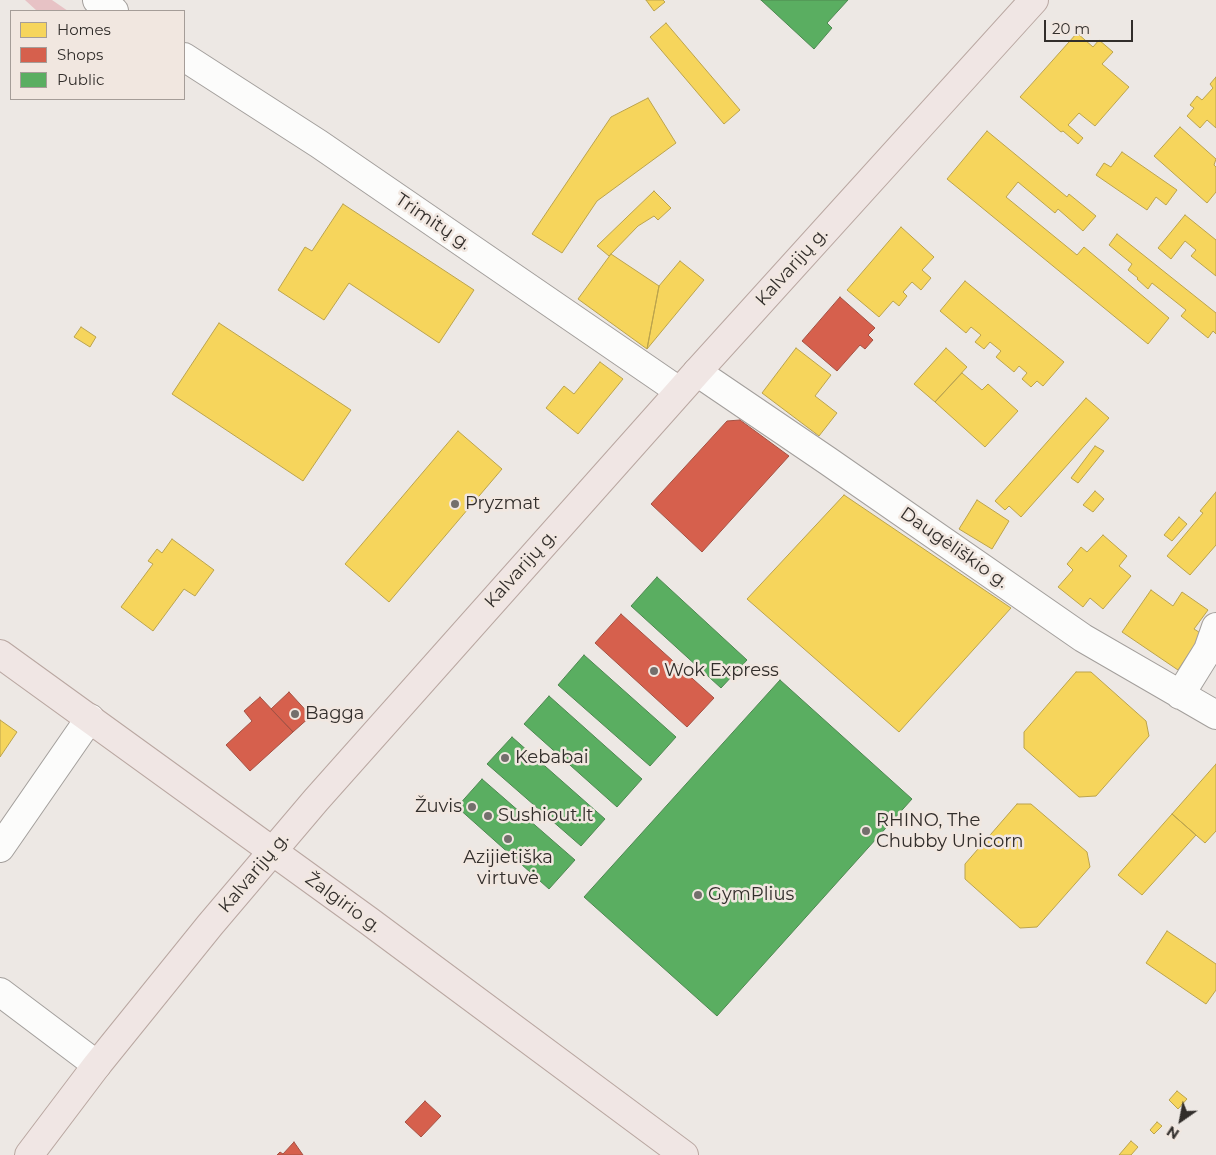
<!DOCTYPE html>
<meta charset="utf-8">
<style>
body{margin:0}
#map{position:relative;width:1216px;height:1155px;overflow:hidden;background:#ede8e4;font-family:Montserrat,sans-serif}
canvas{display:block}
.legend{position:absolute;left:10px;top:10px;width:175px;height:90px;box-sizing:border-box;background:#f1e7e0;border:1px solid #a59d98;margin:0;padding:6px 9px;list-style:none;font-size:15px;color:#322e2b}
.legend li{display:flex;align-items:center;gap:10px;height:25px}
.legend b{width:25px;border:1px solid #a59d98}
.north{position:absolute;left:1156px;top:1095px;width:50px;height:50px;-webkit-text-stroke:4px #f1e7e0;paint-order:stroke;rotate:213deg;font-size:14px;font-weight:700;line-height:20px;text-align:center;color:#322e2b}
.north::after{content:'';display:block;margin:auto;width:18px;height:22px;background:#322e2b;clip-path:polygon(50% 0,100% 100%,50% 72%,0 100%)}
.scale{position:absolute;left:1044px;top:20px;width:89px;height:22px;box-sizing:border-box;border:2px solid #322e2b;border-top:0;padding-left:6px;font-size:15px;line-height:18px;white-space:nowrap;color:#322e2b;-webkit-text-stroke:4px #f1e7e0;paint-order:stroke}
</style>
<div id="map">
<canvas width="1216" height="1155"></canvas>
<ul class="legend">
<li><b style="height:14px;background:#f6d55c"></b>Homes</li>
<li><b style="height:14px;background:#d6604d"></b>Shops</li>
<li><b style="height:14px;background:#5aae61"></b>Public</li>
</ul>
<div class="north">N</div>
<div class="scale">20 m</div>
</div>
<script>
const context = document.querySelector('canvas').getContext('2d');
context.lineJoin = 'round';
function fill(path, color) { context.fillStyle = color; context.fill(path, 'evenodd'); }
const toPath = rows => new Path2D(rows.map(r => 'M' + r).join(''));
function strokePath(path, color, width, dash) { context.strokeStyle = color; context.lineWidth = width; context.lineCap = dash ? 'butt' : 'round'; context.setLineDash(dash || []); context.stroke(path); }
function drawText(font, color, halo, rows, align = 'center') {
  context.font = font + ' Montserrat,sans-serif'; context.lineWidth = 5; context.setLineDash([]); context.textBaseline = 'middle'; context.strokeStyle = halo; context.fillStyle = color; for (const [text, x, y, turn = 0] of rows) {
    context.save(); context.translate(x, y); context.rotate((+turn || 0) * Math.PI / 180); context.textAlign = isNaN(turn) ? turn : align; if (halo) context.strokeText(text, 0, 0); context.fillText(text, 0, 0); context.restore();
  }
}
const green = toPath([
 [25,0,52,0,68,11,37,11]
]);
const homes = toPath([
 [646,0,663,0,665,2,654,11,646,0],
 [666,23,740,110,724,124,650,37,666,23],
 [1077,33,1093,47,1099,40,1113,52,1102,64,1129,87,1095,126,1079,113,1068,125,1083,138,1078,144,1063,131,1061,132,1020,97,1077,33],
 [1216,77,1216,128,1207,120,1200,128,1187,116,1194,108,1190,105,1197,96,1202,100,1213,88,1210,84,1216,77],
 [648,98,676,143,597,201,562,253,532,234,611,117,648,98],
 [1180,127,1216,159,1214,165,1216,167,1216,192,1207,203,1154,156,1180,127],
 [987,131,1067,197,1069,194,1096,216,1083,231,1058,209,1055,213,1018,182,1006,197,1077,255,1084,247,1169,318,1148,344,947,179,987,131],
 [1122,152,1177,190,1166,205,1156,197,1147,210,1096,175,1104,163,1111,167,1122,152],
 [654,191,671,208,658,220,654,216,638,226,609,256,597,246,654,191],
 [343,204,474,290,439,343,349,283,324,320,278,290,305,247,312,251,343,204],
 [1185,215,1216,240,1216,276,1191,256,1196,250,1185,241,1171,259,1158,248,1185,215],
 [901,227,934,257,922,270,931,278,921,290,912,282,903,292,907,296,899,306,893,301,879,317,847,290,901,227],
 [1117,234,1216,313,1216,334,1213,331,1208,338,1181,316,1186,310,1152,283,1148,289,1137,279,1138,278,1128,270,1132,264,1109,245,1117,234],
 [611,254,659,286,647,349,578,299,611,254],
 [680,261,704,280,647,349,659,286,680,261],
 [965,281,1064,362,1043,386,1037,381,1031,387,1022,379,1027,373,1019,366,1014,372,996,357,1001,351,990,342,984,349,975,342,981,335,971,327,966,333,940,311,965,281],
 [219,323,351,410,303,481,172,394,219,323],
 [81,327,96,337,90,347,74,337,81,327],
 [796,348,831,375,815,396,837,413,819,436,762,393,796,348],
 [946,348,967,367,935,402,914,384,946,348],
 [600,362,623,379,578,434,546,408,564,386,574,394,600,362],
 [962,373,982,390,988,384,1018,411,985,447,935,402,962,373],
 [1086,398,1109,418,1021,517,1009,506,1005,510,995,501,1086,398],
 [458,431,502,469,389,602,345,564,458,431],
 [1095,446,1104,451,1078,483,1071,478,1095,446],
 [1095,491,1104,499,1093,512,1083,505,1095,491],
 [1216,492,1216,545,1190,575,1167,556,1203,513,1200,511,1216,492],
 [844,495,1011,608,899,732,747,599,844,495],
 [977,500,1009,521,992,549,959,529,977,500],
 [1179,517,1187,524,1172,541,1164,535,1179,517],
 [1103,535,1127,556,1119,566,1131,576,1103,609,1090,598,1083,607,1058,587,1073,570,1067,564,1081,547,1087,552,1103,535],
 [172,539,214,570,195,596,184,589,153,631,121,607,153,564,148,561,157,549,162,553,172,539],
 [1151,590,1173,606,1182,592,1208,610,1194,629,1202,634,1178,670,1122,632,1151,590],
 [1076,672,1091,672,1146,721,1149,736,1096,796,1079,797,1024,748,1024,732,1076,672],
 [0,720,17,732,0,757,0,720],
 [1216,764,1216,831,1205,843,1172,814,1216,764],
 [1017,804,1031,804,1087,852,1090,867,1037,927,1020,928,965,879,965,864,1017,804],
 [1172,814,1196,835,1142,895,1118,875,1172,814],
 [1167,931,1216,964,1216,990,1206,1004,1146,963,1167,931],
 [1177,1091,1187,1099,1178,1109,1169,1100,1177,1091],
 [1157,1122,1162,1126,1154,1134,1150,1130,1157,1122],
 [1131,1141,1138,1147,1131,1155,1119,1155,1131,1141]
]);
const shops = toPath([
 [840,297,875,328,868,335,873,340,865,349,860,345,837,371,802,341,840,297],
 [740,420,789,456,702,552,651,504,727,421,740,420],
 [621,614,714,698,687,727,595,643,621,614],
 [289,692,311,716,293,732,271,709,289,692],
 [260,697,293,732,250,771,226,745,252,721,244,711,260,697],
 [425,1101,441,1116,421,1137,405,1122,425,1101],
 [294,1142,303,1155,277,1155,280,1152,283,1154,294,1142]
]);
const public = toPath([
 [761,0,848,0,827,23,832,28,814,49,761,0],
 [657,577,747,660,721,688,631,606,657,577],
 [584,655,676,737,650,766,558,685,584,655],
 [780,680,912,799,717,1016,584,897,780,680],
 [549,696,642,779,617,807,524,724,549,696],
 [512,737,605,819,581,846,487,764,512,737],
 [482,779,575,860,549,889,457,807,482,779]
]);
const street = toPath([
 [97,0,114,11],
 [184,57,319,144,679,391],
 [697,372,828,461,1083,638,1216,715],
 [1180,695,1208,650,1216,627],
 [0,848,90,718],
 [0,992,97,1065]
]);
const primary = toPath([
 [0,654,369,921,684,1155],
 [29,1155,97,1065,210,925,316,800,697,372,1034,0]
]);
const markers = [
 [455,504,5,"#736f6c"],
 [654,671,5,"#736f6c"],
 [295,714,5,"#736f6c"],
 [505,758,5,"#736f6c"],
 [472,807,5,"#736f6c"],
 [488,816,5,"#736f6c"],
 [866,831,5,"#736f6c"],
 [508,839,5,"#736f6c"],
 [698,895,5,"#736f6c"]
];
const streetNames = [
 ["Trimitų g.",433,222,34],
 ["Kalvarijų g.",792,267,-48],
 ["Daugėliškio g.",954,548,35],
 ["Kalvarijų g.",521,569,-48],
 ["Kalvarijų g.",254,873,-50],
 ["Žalgirio g.",343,903,36]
];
const poiNames = [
 ["Pryzmat",465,504],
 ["Wok Express",664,671],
 ["Bagga",305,714],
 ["Kebabai",515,758],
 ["Žuvis",462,807,"right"],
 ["Sushiout.lt",498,816],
 ["RHINO, The",876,821],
 ["Chubby Unicorn",876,842],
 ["Azijietiška",508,858,"center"],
 ["virtuvė",508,879,"center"],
 ["GymPlius",708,895]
];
fill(green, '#e7c2c5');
fill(homes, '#f6d55c');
strokePath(homes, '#bba34d', 1);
fill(shops, '#d6604d');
strokePath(shops, '#a55143', 1);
fill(public, '#5aae61');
strokePath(public, '#4e8851', 1);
strokePath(street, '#a39f9c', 30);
strokePath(primary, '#b9a7a1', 30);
strokePath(street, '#fcfcfb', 28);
strokePath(primary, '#f0e6e4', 28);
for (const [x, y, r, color] of markers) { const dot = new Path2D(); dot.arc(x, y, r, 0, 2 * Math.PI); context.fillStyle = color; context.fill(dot); strokePath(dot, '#f1e7e0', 2); }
drawText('18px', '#322e2b', '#f1e7e0', streetNames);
drawText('18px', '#322e2b', '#f1e7e0', poiNames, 'left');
</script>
